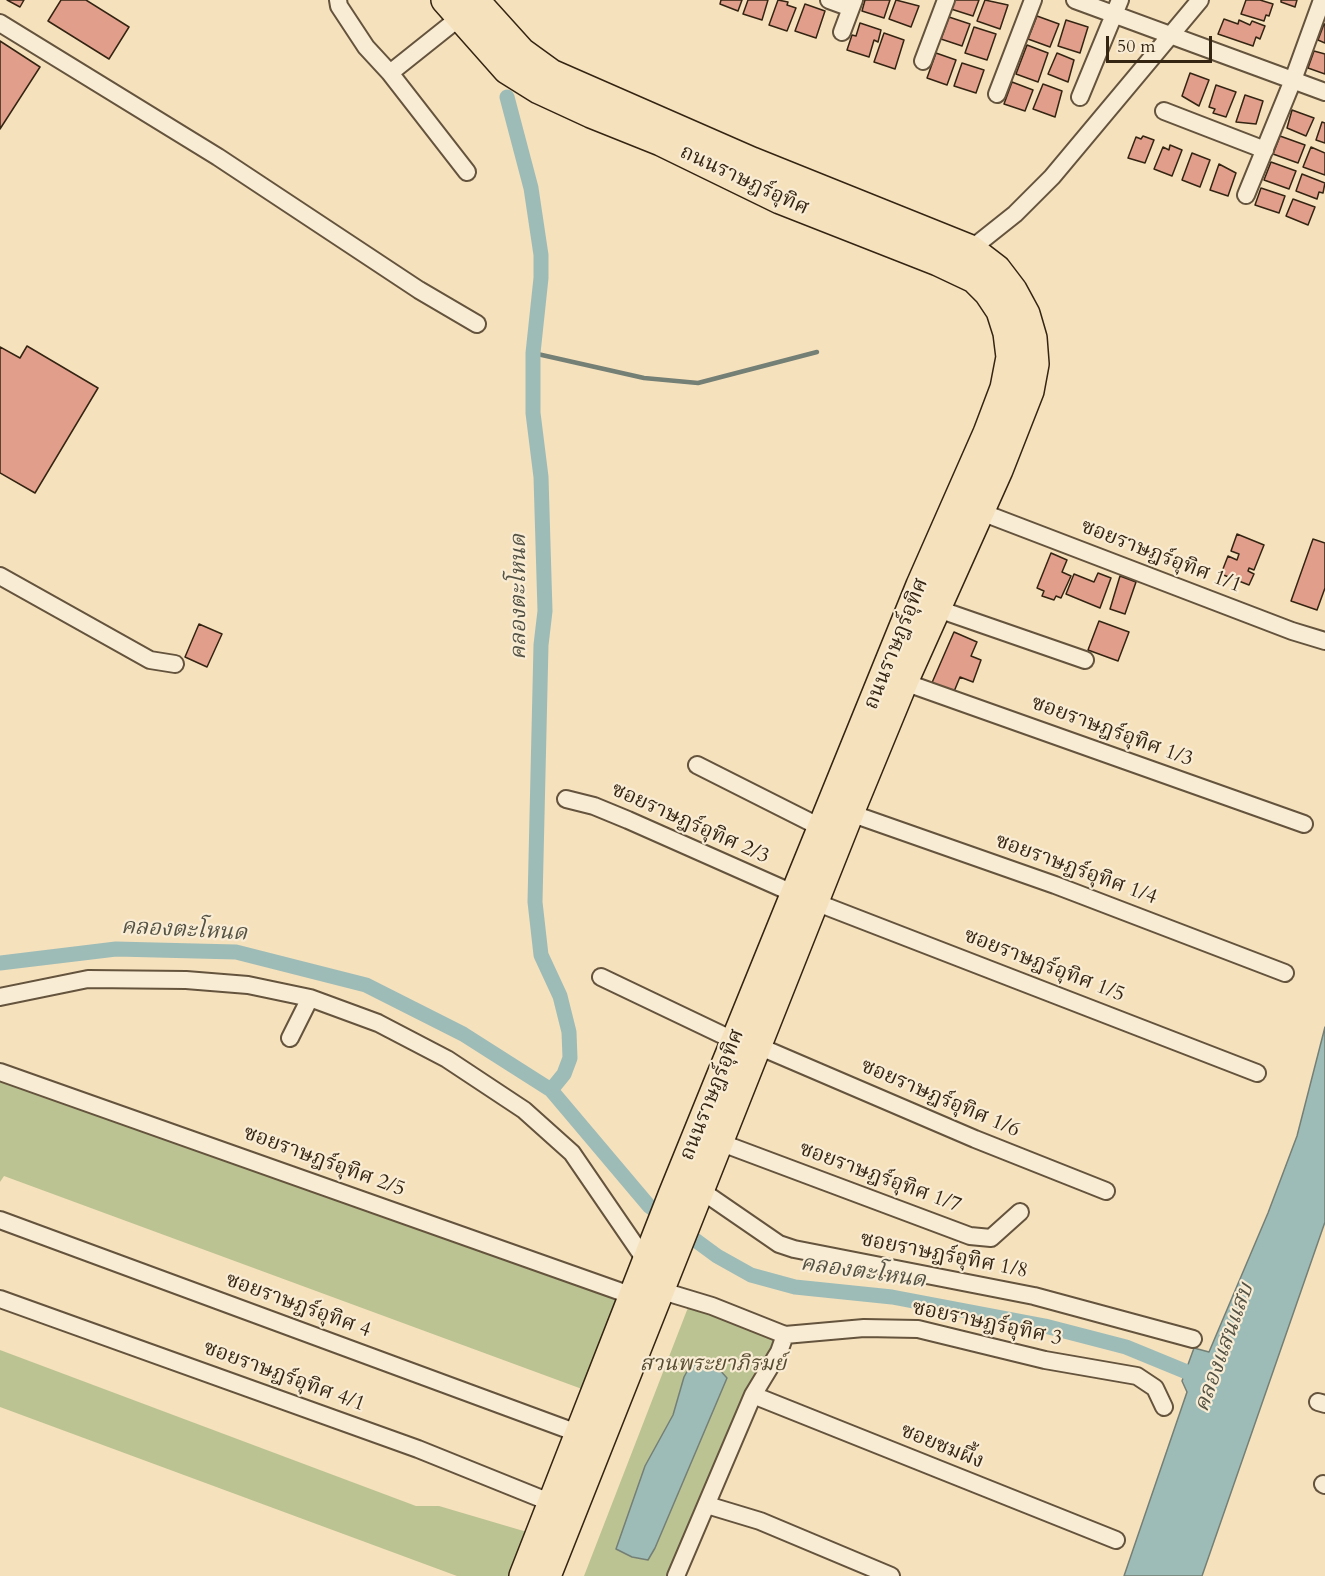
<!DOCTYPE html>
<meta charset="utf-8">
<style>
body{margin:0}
#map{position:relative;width:1325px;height:1576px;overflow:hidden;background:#f6e1bd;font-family:Cardo,serif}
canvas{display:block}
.scale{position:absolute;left:1106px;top:36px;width:106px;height:27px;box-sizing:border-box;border:3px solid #342412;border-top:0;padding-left:8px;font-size:18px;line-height:21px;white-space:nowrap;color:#342412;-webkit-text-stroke:4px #f9ecd4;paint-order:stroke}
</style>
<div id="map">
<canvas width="1325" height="1576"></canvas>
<div class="scale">50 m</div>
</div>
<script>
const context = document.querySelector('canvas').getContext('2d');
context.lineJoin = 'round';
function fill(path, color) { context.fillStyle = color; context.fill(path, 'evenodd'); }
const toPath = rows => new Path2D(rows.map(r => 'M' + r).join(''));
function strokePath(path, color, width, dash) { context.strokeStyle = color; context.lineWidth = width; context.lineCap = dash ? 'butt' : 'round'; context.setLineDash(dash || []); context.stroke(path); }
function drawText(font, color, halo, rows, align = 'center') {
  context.font = font + ' Cardo,"Noto Serif Thai",serif'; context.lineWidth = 4.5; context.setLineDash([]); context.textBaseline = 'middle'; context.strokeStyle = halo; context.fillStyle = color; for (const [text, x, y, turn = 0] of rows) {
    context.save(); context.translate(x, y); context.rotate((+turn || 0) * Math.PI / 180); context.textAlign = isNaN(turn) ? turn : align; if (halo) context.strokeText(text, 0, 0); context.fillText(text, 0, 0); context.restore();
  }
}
const green = toPath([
 [0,1069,619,1296,582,1389,4,1176,0,1182],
 [689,1305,773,1338,777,1344,670,1576,584,1576],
 [0,1350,416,1506,439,1506,527,1532,508,1576,457,1576,0,1407]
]);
const water = toPath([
 [1325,1027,1325,1222,1202,1576,1124,1576,1187,1392,1182,1381,1194,1348,1209,1352,1268,1213,1297,1136,1325,1027],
 [699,1363,718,1368,727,1378,655,1548,648,1560,632,1557,616,1549,645,1466,673,1415,684,1377,690,1366,699,1363]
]);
const stream = toPath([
 [533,353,644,378,698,383,817,352]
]);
const canal = toPath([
 [507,97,531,188,541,255,541,278,533,353,533,413,541,477,545,611,541,645,535,902,541,955,560,996,569,1032,570,1058,564,1074,551,1090],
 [0,963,116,949,236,952,366,985,463,1034,551,1090,649,1206,717,1256,751,1275,795,1287,892,1297,1045,1326,1126,1347,1204,1379]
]);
const building = toPath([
 [7,0,24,0,20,7,7,0],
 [61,0,86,0,129,27,109,59,48,21,61,0],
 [721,0,742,0,738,11,720,4,721,0],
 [748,0,768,0,762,20,743,14,748,0],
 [778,0,788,2,787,5,796,8,787,31,769,25,778,0],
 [865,0,890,0,884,18,862,11,865,0],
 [896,0,919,6,911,27,889,19,896,0],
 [955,0,979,0,973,16,951,9,955,0],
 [985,0,1008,5,1000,29,977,21,985,0],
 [1246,0,1260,0,1273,4,1269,16,1266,15,1264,21,1241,14,1246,0],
 [1281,0,1297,0,1295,7,1281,2,1281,0],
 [805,4,825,11,816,38,795,31,805,4],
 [1037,16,1059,24,1050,47,1028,39,1037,16],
 [949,17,970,24,962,46,941,39,949,17],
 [1224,19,1238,24,1239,20,1250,25,1252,21,1265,26,1260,39,1256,37,1253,46,1218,34,1224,19],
 [1066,20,1088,27,1080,53,1058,46,1066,20],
 [860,23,881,30,878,42,874,40,869,57,847,50,852,35,856,36,860,23],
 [1324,24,1325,24,1325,43,1318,40,1324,24],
 [974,27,996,34,987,60,965,53,974,27],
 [884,33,904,40,895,69,874,62,884,33],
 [0,41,40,67,0,129,0,41],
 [1027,45,1048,53,1038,82,1016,74,1027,45],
 [1314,51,1325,54,1325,74,1308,68,1314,51],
 [936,53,956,60,947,85,927,78,936,53],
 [1057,53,1074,60,1068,82,1048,74,1057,53],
 [962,63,984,70,976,93,954,86,962,63],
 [1190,73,1209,80,1199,106,1182,96,1190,73],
 [1012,82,1033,90,1025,111,1004,104,1012,82],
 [1043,84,1062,91,1055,117,1033,109,1043,84],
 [1216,85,1236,92,1226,117,1213,113,1215,109,1209,107,1216,85],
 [1245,95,1263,101,1256,124,1236,122,1245,95],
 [1292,110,1314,118,1306,136,1287,128,1292,110],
 [1322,122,1325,123,1325,143,1316,140,1322,122],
 [1143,136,1154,140,1145,163,1128,158,1136,137,1141,139,1143,136],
 [1280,136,1305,145,1298,163,1273,154,1280,136],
 [1170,145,1182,150,1172,176,1154,169,1163,147,1169,150,1170,145],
 [1311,147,1325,153,1325,175,1303,167,1311,147],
 [1192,153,1210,160,1200,187,1182,180,1192,153],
 [1271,162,1296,171,1289,189,1264,180,1271,162],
 [1219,164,1236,173,1228,196,1210,190,1219,164],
 [1302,174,1325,183,1323,193,1319,192,1317,199,1296,191,1302,174],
 [1261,188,1285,196,1279,213,1255,205,1261,188],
 [1293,199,1315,207,1308,225,1286,216,1293,199],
 [27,346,98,388,35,493,0,473,0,347,20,358,27,346],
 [1237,534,1264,545,1254,570,1249,568,1248,571,1254,574,1249,585,1221,574,1228,556,1237,560,1239,554,1231,551,1237,534],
 [1313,539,1325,543,1325,588,1317,610,1291,601,1313,539],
 [1051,553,1067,560,1062,572,1071,576,1061,598,1056,596,1054,600,1042,596,1044,591,1037,588,1051,553],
 [1098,573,1111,578,1100,608,1066,594,1074,574,1094,582,1098,573],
 [1120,576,1136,582,1125,614,1110,609,1120,576],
 [1099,621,1129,632,1118,661,1088,650,1099,621],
 [199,624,222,634,207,667,185,657,199,624],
 [954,632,977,642,971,656,981,660,973,682,960,677,953,694,931,685,954,632]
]);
const minor = toPath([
 [338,0,339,6,366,47,390,73],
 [829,0,851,8],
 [1075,0,1325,92],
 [459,18,390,73,467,172],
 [0,23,218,157,419,290,477,324],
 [842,32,854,0],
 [923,61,946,0],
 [997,94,1033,0],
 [1080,97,1120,0],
 [1164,111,1265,150],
 [1246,195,1293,80,1322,0],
 [971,249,1015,214,1052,177,1200,0],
 [981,512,1292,631,1325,641],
 [0,576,150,660,175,664],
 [938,609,1085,660],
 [904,682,1304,824],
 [697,765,822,828],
 [566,799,594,806,628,820,795,894],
 [850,813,1055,885,1285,973],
 [815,902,1257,1073],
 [601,977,735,1041],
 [0,997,88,979,186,980,248,985,310,998,378,1023,447,1059,524,1110,572,1153,646,1261],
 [290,1038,310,998],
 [758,1046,975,1139,1106,1191],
 [0,1072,633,1296],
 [719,1142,970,1236,991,1238,1020,1212],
 [699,1189,779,1244,794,1249,1034,1296,1193,1339],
 [0,1220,580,1434],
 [659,1290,712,1306,785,1335,864,1328,918,1329,1045,1360,1137,1376,1155,1388,1164,1407],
 [0,1299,418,1449,552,1503],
 [753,1395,1116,1540],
 [1318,1402,1325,1404],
 [1323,1484,1325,1485],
 [707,1505,760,1521,891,1576],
 [676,1576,753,1395,779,1352,785,1335]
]);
const primary = toPath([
 [445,0,507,70,539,90,591,114,661,142,780,200,938,262,974,279,988,293,1000,311,1007,333,1010,357,1004,388,987,433,920,585,672,1195,523,1576],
 [475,0,522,52,551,73,752,161,971,249,997,269,1013,290,1026,314,1033,338,1035,364,1030,391,999,470,904,682,850,813,547,1576]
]);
const streetNames = [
 ["ถนนราษฎร์อุทิศ",744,181,25],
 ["ซอยราษฎร์อุทิศ 1/1",1161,557,21],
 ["ถนนราษฎร์อุทิศ",897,644,-68],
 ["ซอยราษฎร์อุทิศ 1/3",1112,732,20],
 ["ซอยราษฎร์อุทิศ 2/3",690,824,24],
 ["ซอยราษฎร์อุทิศ 1/4",1076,870,20],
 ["ซอยราษฎร์อุทิศ 1/5",1044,966,21],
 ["ถนนราษฎร์อุทิศ",713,1095,-68],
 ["ซอยราษฎร์อุทิศ 1/6",940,1099,23],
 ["ซอยราษฎร์อุทิศ 2/5",324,1162,20],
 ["ซอยราษฎร์อุทิศ 1/7",880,1178,20],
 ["ซอยราษฎร์อุทิศ 1/8",944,1256,11],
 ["ซอยราษฎร์อุทิศ 4",298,1306,20],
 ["ซอยราษฎร์อุทิศ 3",987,1324,12],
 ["ซอยราษฎร์อุทิศ 4/1",284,1377,20],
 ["ซอยชมผึ้ง",942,1447,22]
];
const parkNames = [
 ["สวนพระยาภิรมย์",713,1365]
];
const waterNames = [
 ["คลองตะโหนด",520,597,-90],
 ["คลองตะโหนด",184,931,3],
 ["คลองตะโหนด",863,1273,8],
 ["คลองแสนแสบ",1225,1348,-70]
];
fill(green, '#bbc392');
fill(water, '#9ebcb7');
strokePath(water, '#747f75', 1.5);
strokePath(stream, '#747f75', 4.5);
strokePath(canal, '#9ebcb7', 15);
fill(building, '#e19f8b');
strokePath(building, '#342412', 1.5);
strokePath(minor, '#64533d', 20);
strokePath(primary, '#342412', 30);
strokePath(minor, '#f9ecd4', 16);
strokePath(primary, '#f6e1bd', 27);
drawText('21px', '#342412', '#f9ecd4', streetNames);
drawText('italic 21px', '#564c32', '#f9ecd4', parkNames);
drawText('italic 22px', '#545244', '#f9ecd4', waterNames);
</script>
